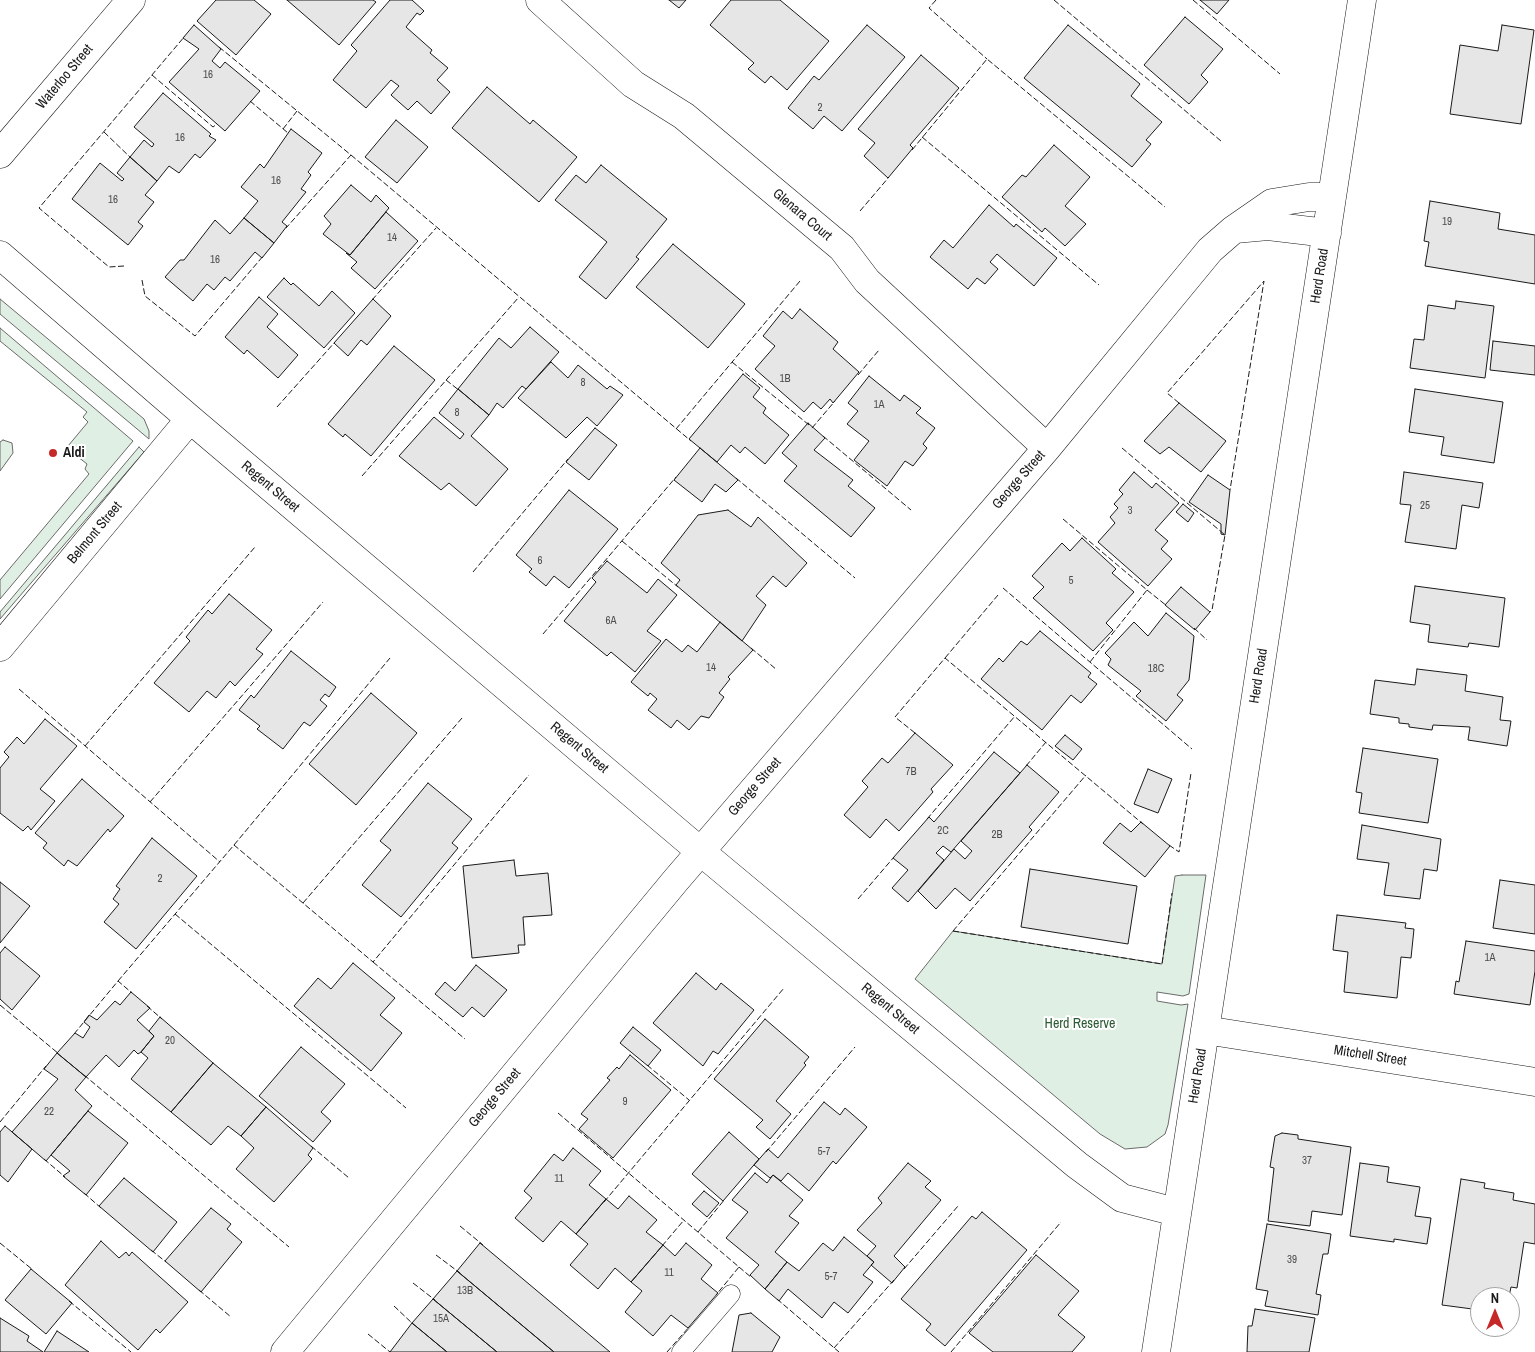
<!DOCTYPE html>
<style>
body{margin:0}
#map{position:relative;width:1535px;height:1352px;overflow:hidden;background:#fff;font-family:"Archivo Narrow",sans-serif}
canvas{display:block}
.north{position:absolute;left:1470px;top:1287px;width:50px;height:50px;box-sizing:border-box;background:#fff;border:1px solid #a3a3a3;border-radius:50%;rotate:0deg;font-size:14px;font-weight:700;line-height:20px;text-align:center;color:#1a1a1a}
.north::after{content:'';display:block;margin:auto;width:18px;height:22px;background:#c62828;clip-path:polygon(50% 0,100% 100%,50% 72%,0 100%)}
</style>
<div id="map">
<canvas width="1535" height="1352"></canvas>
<div class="north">N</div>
</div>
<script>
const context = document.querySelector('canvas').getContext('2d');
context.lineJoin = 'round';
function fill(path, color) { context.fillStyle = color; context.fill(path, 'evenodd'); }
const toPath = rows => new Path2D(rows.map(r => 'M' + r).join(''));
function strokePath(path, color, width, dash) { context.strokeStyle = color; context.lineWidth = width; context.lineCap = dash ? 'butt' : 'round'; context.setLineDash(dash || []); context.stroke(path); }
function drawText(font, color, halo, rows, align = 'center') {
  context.font = font + ' "Archivo Narrow",sans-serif'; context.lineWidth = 4; context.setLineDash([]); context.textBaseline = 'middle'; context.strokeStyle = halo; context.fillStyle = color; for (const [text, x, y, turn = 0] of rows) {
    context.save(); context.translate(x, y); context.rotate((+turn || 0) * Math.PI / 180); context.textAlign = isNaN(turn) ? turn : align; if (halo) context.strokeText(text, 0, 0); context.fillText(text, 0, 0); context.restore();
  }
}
const green = toPath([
 [0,299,144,419,149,431,149,439,0,314,0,299],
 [0,328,133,441,0,599,0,580,89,474,85,469,87,464,68,449,68,446,88,422,83,417,87,412,0,341,0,328],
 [3,440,12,443,13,453,0,471,0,442,3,440],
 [139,447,144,452,0,619,0,612,139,447],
 [1182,875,1206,875,1189,994,1183,996,1157,992,1157,1001,1181,1005,1188,1004,1168,1125,1165,1134,1147,1147,1125,1149,1100,1134,915,979,953,931,1162,964,1175,876,1182,875]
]);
const building = toPath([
 [216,0,254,0,271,14,236,55,197,21,216,0],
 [287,0,373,0,376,2,339,45,287,0],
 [390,0,412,0,424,11,420,15,417,13,406,27,432,50,430,53,448,68,437,80,450,92,431,114,417,101,408,110,391,95,399,86,391,80,366,108,333,80,357,51,351,45,390,0],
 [669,0,686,0,679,8,669,0],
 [731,0,780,0,829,41,787,90,771,76,765,83,748,69,754,63,710,25,731,0],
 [1200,0,1229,0,1217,14,1200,0],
 [1185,17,1223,49,1201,75,1208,82,1189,104,1144,65,1185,17],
 [194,25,221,49,212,61,220,68,225,62,260,91,225,131,169,82,199,49,183,38,194,25],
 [867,25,905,57,842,131,824,116,813,129,788,108,814,76,819,80,867,25],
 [1068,25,1140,84,1131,96,1162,122,1146,140,1151,144,1132,167,1024,78,1068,25],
 [1502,25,1534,30,1521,124,1450,114,1460,45,1498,51,1502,25],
 [921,55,959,88,910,145,913,148,888,178,864,156,875,143,858,129,921,55],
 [487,87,530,124,533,120,577,157,539,202,452,128,487,87],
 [163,93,211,134,209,136,216,140,200,158,195,154,179,173,169,166,157,181,130,157,144,140,152,147,154,144,134,127,163,93],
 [396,120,428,147,397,183,365,157,396,120],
 [291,129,322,153,308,172,311,175,301,189,306,192,282,222,287,226,274,243,244,218,258,201,241,187,260,164,264,168,291,129],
 [1054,145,1090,177,1065,206,1086,224,1065,246,1045,228,1042,232,1002,197,1022,175,1026,177,1054,145],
 [130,157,157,181,145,195,154,202,138,222,143,226,128,245,72,199,100,163,122,181,124,179,117,173,130,157],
 [601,165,667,219,636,257,639,259,606,299,579,277,607,242,555,200,576,175,586,183,601,165],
 [351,185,371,202,376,195,389,208,350,255,323,234,331,224,324,216,351,185],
 [1430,201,1500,213,1498,229,1535,235,1535,284,1425,266,1429,242,1424,241,1430,201],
 [989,205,1014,227,1016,224,1057,258,1034,286,997,254,990,262,998,269,985,284,977,278,968,289,930,257,944,240,953,248,989,205],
 [386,212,418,241,375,289,351,268,357,262,346,253,350,255,386,212],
 [244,218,274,243,262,258,255,252,230,281,225,277,214,290,207,284,193,301,165,277,180,260,184,260,215,220,230,234,244,218],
 [673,244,745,304,708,348,636,287,673,244],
 [284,278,291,285,293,283,319,306,332,291,355,313,324,348,267,297,284,278],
 [259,297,278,314,267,327,298,355,278,378,247,350,244,354,225,337,259,297],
 [373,299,391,316,367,345,361,340,348,356,334,343,373,299],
 [1456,301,1494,306,1485,378,1410,368,1414,339,1424,340,1428,305,1455,309,1456,301],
 [800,309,838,342,833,349,859,372,833,403,830,399,821,409,813,402,804,412,755,369,775,346,763,336,783,311,792,319,800,309],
 [530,327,559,352,526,389,522,386,503,408,497,403,489,415,458,389,499,338,511,348,530,327],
 [1493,341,1535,346,1535,375,1490,370,1493,341],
 [394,346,435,380,371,456,345,434,343,437,328,424,394,346],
 [551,362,568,378,578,365,607,389,610,386,623,395,597,426,587,417,566,438,518,398,551,362],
 [743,374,760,388,753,397,766,408,763,413,789,435,765,464,745,447,740,453,731,445,717,462,689,439,743,374],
 [869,376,900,401,904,395,921,408,916,413,935,428,923,444,927,448,913,466,905,461,887,486,854,460,869,441,847,424,858,411,848,403,869,376],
 [458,389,489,415,471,436,508,469,476,506,449,483,441,490,399,456,434,417,460,439,464,434,439,413,458,389],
 [1415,389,1503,402,1494,463,1441,455,1444,437,1409,432,1415,389],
 [1179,403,1226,441,1201,472,1169,447,1160,454,1144,441,1179,403],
 [808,423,825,438,814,450,853,480,848,486,875,508,851,537,784,481,797,466,782,453,808,423],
 [595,428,617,445,589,480,566,462,595,428],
 [700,448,738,480,726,492,715,484,702,502,674,480,700,448],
 [1134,472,1152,488,1156,483,1179,503,1155,530,1168,541,1161,549,1172,559,1148,586,1098,542,1115,523,1110,517,1118,508,1114,504,1123,494,1119,490,1134,472],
 [1404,472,1483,483,1479,508,1462,505,1456,549,1405,542,1411,505,1400,504,1404,472],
 [1208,475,1230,490,1225,535,1221,534,1221,524,1189,502,1208,475],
 [569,490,618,529,569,588,554,576,546,586,529,572,532,569,516,555,569,490],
 [1183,504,1194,513,1188,522,1176,512,1183,504],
 [728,510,751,527,758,517,807,563,786,587,773,576,756,596,766,605,742,641,676,585,680,580,661,563,698,515,728,510],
 [1082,538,1116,569,1112,573,1134,592,1106,623,1113,630,1093,651,1033,598,1044,587,1032,576,1062,543,1070,551,1082,538],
 [607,561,647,593,658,579,677,595,647,631,661,641,635,672,611,652,607,656,564,621,596,582,592,578,607,561],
 [1415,586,1505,598,1499,647,1469,643,1468,647,1428,642,1430,625,1410,622,1415,586],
 [1181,587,1210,612,1195,630,1165,605,1181,587],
 [229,594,272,630,256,649,263,654,235,686,230,681,216,698,207,691,189,712,154,683,190,641,186,637,208,610,212,614,229,594],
 [1166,613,1194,636,1189,680,1177,695,1183,700,1166,721,1136,696,1141,691,1108,665,1111,659,1105,653,1134,622,1148,636,1166,613],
 [720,622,753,650,728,677,730,679,719,693,724,697,709,718,701,716,689,730,677,720,671,728,648,710,657,699,650,693,648,696,631,682,666,639,682,652,688,645,697,652,720,622],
 [1040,631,1091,673,1088,677,1097,684,1081,703,1071,695,1042,730,981,679,999,658,1003,662,1021,641,1027,645,1040,631],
 [291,651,336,687,329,697,325,694,320,700,327,706,310,726,304,722,283,749,257,729,260,726,239,710,251,695,254,698,291,651],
 [1417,669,1467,675,1465,691,1503,697,1500,720,1511,721,1507,746,1468,740,1470,727,1433,725,1432,730,1409,727,1409,724,1399,723,1399,718,1370,714,1375,680,1415,685,1417,669],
 [371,693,417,733,356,805,309,764,371,693],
 [45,719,77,746,40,789,55,801,31,830,28,826,23,831,0,813,0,768,9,757,4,752,17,737,24,744,45,719],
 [915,733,953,765,931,789,933,792,899,831,886,819,870,838,844,815,868,787,862,781,882,758,888,763,915,733],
 [1065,735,1082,749,1073,760,1055,746,1065,735],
 [1363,748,1438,759,1428,823,1359,813,1362,793,1356,792,1363,748],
 [994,752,1020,773,951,852,943,846,936,853,944,860,908,902,892,888,908,870,893,858,929,817,934,822,994,752],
 [1027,765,1059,792,1029,827,1032,830,970,901,955,888,936,909,918,891,954,849,965,859,972,851,961,841,1027,765],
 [1148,769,1172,779,1158,813,1134,804,1148,769],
 [82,779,124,816,110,832,108,829,77,866,68,860,64,866,43,848,47,843,35,833,82,779],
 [428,783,472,819,452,843,458,848,401,917,362,885,391,850,380,841,428,783],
 [1141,822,1170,846,1145,877,1103,843,1120,823,1131,832,1141,822],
 [1362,825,1441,839,1437,871,1424,869,1420,899,1384,895,1389,863,1357,859,1362,825],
 [152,838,197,876,136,949,104,922,119,904,113,899,120,889,116,886,152,838],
 [514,860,516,876,548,873,552,915,523,917,525,945,518,945,519,953,472,958,463,866,514,860],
 [1030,869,1137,886,1128,944,1021,927,1030,869],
 [1500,880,1535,885,1535,934,1493,928,1500,880],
 [0,882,30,906,0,943,0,882],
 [1337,915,1406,923,1405,928,1414,929,1411,958,1401,957,1397,998,1344,992,1348,952,1333,950,1337,915],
 [1466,941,1535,951,1535,971,1530,1005,1454,994,1456,981,1459,982,1466,941],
 [5,947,40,976,12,1010,0,999,0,953,5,947],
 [353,963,395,998,380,1015,402,1033,371,1071,294,1006,318,978,331,989,353,963],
 [476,965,507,990,484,1017,472,1007,463,1017,435,994,445,982,455,991,476,965],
 [696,973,716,990,721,983,754,1010,718,1054,713,1051,703,1066,653,1023,696,973],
 [131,992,150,1008,137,1020,154,1036,141,1052,138,1054,134,1050,119,1067,106,1055,86,1077,57,1053,75,1033,83,1038,90,1027,84,1022,89,1015,97,1020,115,1001,120,1005,131,992],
 [160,1017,213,1063,171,1112,131,1079,148,1058,141,1052,154,1036,149,1031,160,1017],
 [765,1019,809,1057,804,1063,806,1065,776,1101,791,1114,770,1139,756,1127,763,1120,714,1079,765,1019],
 [633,1027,661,1050,648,1066,620,1043,633,1027],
 [301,1047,345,1084,321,1112,331,1121,313,1142,259,1096,301,1047],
 [57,1053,86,1077,75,1090,92,1106,46,1161,12,1132,58,1079,44,1069,57,1053],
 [630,1055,671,1090,613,1158,579,1129,588,1119,581,1114,610,1080,607,1078,617,1067,619,1069,630,1055],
 [213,1063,266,1107,241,1136,228,1126,211,1145,171,1112,213,1063],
 [824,1102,840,1115,845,1108,867,1127,836,1164,833,1161,809,1191,788,1173,781,1181,773,1175,770,1178,754,1165,768,1149,778,1158,824,1102],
 [266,1107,313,1148,308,1155,312,1159,274,1202,236,1169,254,1148,241,1136,266,1107],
 [88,1111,128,1143,86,1195,63,1176,70,1171,51,1155,88,1111],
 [5,1126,32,1149,8,1182,0,1175,0,1132,5,1126],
 [729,1132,759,1159,723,1201,692,1174,729,1132],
 [1282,1133,1298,1135,1298,1139,1351,1147,1342,1215,1312,1211,1310,1226,1268,1221,1274,1168,1270,1167,1275,1136,1282,1133],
 [573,1148,601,1171,589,1185,606,1199,576,1234,561,1221,543,1242,515,1218,532,1198,524,1191,554,1154,563,1161,573,1148],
 [908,1163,931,1181,925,1187,941,1200,894,1256,905,1267,892,1283,871,1265,874,1262,867,1256,876,1246,857,1230,882,1203,878,1198,908,1163],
 [1360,1163,1389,1167,1387,1182,1420,1187,1415,1216,1431,1218,1427,1244,1394,1239,1394,1242,1350,1236,1360,1163],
 [755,1173,767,1183,773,1175,803,1200,789,1216,799,1223,775,1252,787,1262,765,1289,750,1275,759,1265,726,1238,748,1212,732,1200,755,1173],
 [124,1178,177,1222,153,1252,99,1206,124,1178],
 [1461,1179,1485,1183,1484,1188,1514,1193,1513,1200,1535,1204,1535,1244,1524,1242,1517,1288,1511,1287,1509,1297,1480,1297,1480,1310,1442,1305,1461,1179],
 [704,1191,719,1203,707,1217,692,1204,704,1191],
 [629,1196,657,1220,646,1232,663,1245,631,1282,615,1268,598,1289,570,1265,588,1244,576,1234,606,1199,618,1209,629,1196],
 [211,1208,231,1224,227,1229,242,1242,201,1292,165,1261,211,1208],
 [982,1212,1027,1250,945,1346,926,1330,931,1324,901,1299,972,1216,976,1219,982,1212],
 [1267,1224,1331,1234,1328,1254,1323,1254,1316,1294,1321,1295,1318,1315,1265,1306,1268,1291,1256,1289,1267,1224],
 [844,1237,874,1262,863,1275,873,1282,848,1313,834,1302,822,1318,788,1289,779,1301,765,1289,787,1262,799,1271,823,1243,833,1251,844,1237],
 [101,1241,119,1258,126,1252,129,1256,132,1252,188,1302,160,1333,156,1329,138,1350,65,1285,101,1241],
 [480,1243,610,1352,554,1352,457,1271,480,1243],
 [686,1243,712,1265,701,1279,718,1293,688,1328,671,1315,653,1336,625,1312,642,1291,631,1282,663,1245,675,1256,686,1243],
 [1036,1255,1079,1291,1058,1315,1085,1337,1072,1352,993,1352,969,1333,1036,1255],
 [31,1269,72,1303,46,1334,5,1300,31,1269],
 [457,1271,554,1352,497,1352,433,1299,457,1271],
 [433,1299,497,1352,447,1352,412,1323,433,1299],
 [1255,1309,1315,1318,1309,1352,1247,1352,1248,1326,1252,1326,1255,1309],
 [751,1313,780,1337,772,1352,732,1352,739,1315,751,1313],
 [0,1318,29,1336,27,1341,43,1352,0,1352,0,1318],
 [412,1323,447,1352,390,1352,412,1323],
 [57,1331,89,1352,44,1352,57,1331]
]);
const service = toPath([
 [681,1352,731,1294]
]);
const minor = toPath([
 [540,0,633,84,684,116,842,248,867,281,1047,448],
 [0,154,131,0],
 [1235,229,1268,226,1327,233],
 [0,255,190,419,700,851,1077,1165,1122,1198,1176,1212],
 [0,647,190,419],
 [1205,1030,1535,1082],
 [285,1352,676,880,1047,448,1210,250,1233,230,1272,203,1309,197,1332,197],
 [1156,1352,1362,0]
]);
const fence = toPath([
 [936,0,929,8,987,59],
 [1054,0,1221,141],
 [1193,0,1280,74],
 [219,47,351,155,286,228],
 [152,75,213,127,217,124],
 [250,101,288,133],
 [283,129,297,111],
 [104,132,133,160],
 [922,137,1099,285],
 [912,150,987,59,1165,207],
 [351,155,691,441],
 [860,211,889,177],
 [124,266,109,267,39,208,185,36],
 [142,280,145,296,195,336,264,255],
 [372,300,436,228],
 [732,362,809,425],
 [858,375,879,350],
 [446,380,460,391],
 [1179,403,1167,393,1264,281,1230,490],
 [277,407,335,342],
 [812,428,835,401],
 [676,429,800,281],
 [823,436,911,510],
 [1122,448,1225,535,1212,610,1210,612],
 [362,476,519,297],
 [736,478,855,578],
 [1063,519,1147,590,1090,662],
 [622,541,678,587],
 [473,572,568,459],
 [1003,588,1192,749],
 [1147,590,1167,606],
 [1194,628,1207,640],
 [543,634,676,477],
 [751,648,777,670],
 [945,658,998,595],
 [19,689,220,862],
 [915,733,895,717,945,658,1143,824],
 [85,746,255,547],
 [1026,766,1046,742],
 [150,802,323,602],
 [927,819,1015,716],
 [234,845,390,658],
 [1169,845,1179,852,1191,773],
 [858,899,894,857],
 [303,903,462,718],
 [175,914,406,1108],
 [953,931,1162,964,1172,893],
 [953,931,1086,775],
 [373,962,465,1039],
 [118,981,234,845,373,962,529,775],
 [0,1005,59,1054],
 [147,1006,162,1019],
 [74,1034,118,981,132,993],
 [647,1065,689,1100],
 [84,1075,289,1247],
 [558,1113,739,1267,716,1295],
 [0,1122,46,1066],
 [311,1146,349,1178],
 [766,1152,855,1047],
 [44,1159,65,1177],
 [84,1193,101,1208],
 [604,1202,784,988],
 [460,1226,483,1245],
 [698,1232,725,1199],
 [0,1243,33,1270],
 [662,1246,684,1220],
 [151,1250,166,1262],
 [436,1255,460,1273],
 [739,1267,752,1278],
 [904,1269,958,1206],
 [413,1283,435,1300],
 [199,1290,231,1317],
 [777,1299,839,1352],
 [69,1301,131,1352],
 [394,1306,414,1325],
 [368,1334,390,1352],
 [834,1348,894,1280],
 [667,1352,690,1326],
 [951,1352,1061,1222]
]);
const markers = [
 [53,453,5,"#c62828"]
];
const numberNames = [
 ["16",208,75],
 ["2",820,108],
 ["16",180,138],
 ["16",276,181],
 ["16",113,200],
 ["19",1447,222],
 ["14",392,238],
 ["16",215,260],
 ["1B",785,379],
 ["8",583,383],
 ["1A",879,405],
 ["8",457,413],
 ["25",1425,506],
 ["3",1130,511],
 ["6",540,561],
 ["5",1071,581],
 ["6A",611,621],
 ["14",711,668],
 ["18C",1156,669],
 ["7B",911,772],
 ["2C",943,831],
 ["2B",997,835],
 ["2",160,879],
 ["1A",1490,958],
 ["20",170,1041],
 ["9",625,1102],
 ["22",49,1112],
 ["5-7",824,1152],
 ["37",1307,1161],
 ["11",559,1179],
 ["39",1292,1260],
 ["11",669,1273],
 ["5-7",831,1277],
 ["13B",465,1291],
 ["15A",441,1319]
];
const streetNames = [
 ["Waterloo Street",65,77,-50],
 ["Glenara Court",802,215,40],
 ["Herd Road",1320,276,-81],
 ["George Street",1019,480,-49],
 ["Regent Street",270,487,40],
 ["Belmont Street",95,533,-50],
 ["Herd Road",1259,676,-81],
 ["Regent Street",579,748,40],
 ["George Street",755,787,-49],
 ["Regent Street",890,1009,40],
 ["Mitchell Street",1370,1056,9],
 ["Herd Road",1198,1076,-81],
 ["George Street",495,1098,-50]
];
const poiNames = [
 ["Aldi",63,453]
];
const parkNames = [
 ["Herd Reserve",1080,1024]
];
fill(green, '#e0efe3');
strokePath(green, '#6a6a6a', 1);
fill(building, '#e6e6e6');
strokePath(building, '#1a1a1a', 1);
strokePath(service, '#1a1a1a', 19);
strokePath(minor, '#1a1a1a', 29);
strokePath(service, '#fff', 18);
strokePath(minor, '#fff', 28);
strokePath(fence, '#1a1a1a', 1, [6, 2.5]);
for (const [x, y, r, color] of markers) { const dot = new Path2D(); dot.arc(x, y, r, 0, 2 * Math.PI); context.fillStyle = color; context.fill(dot); strokePath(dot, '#fff', 2); }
drawText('11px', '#4d4d4d', null, numberNames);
drawText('14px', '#1a1a1a', '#fff', streetNames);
drawText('bold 14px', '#1a1a1a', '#fff', poiNames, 'left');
drawText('14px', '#2b5a34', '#fff', parkNames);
</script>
